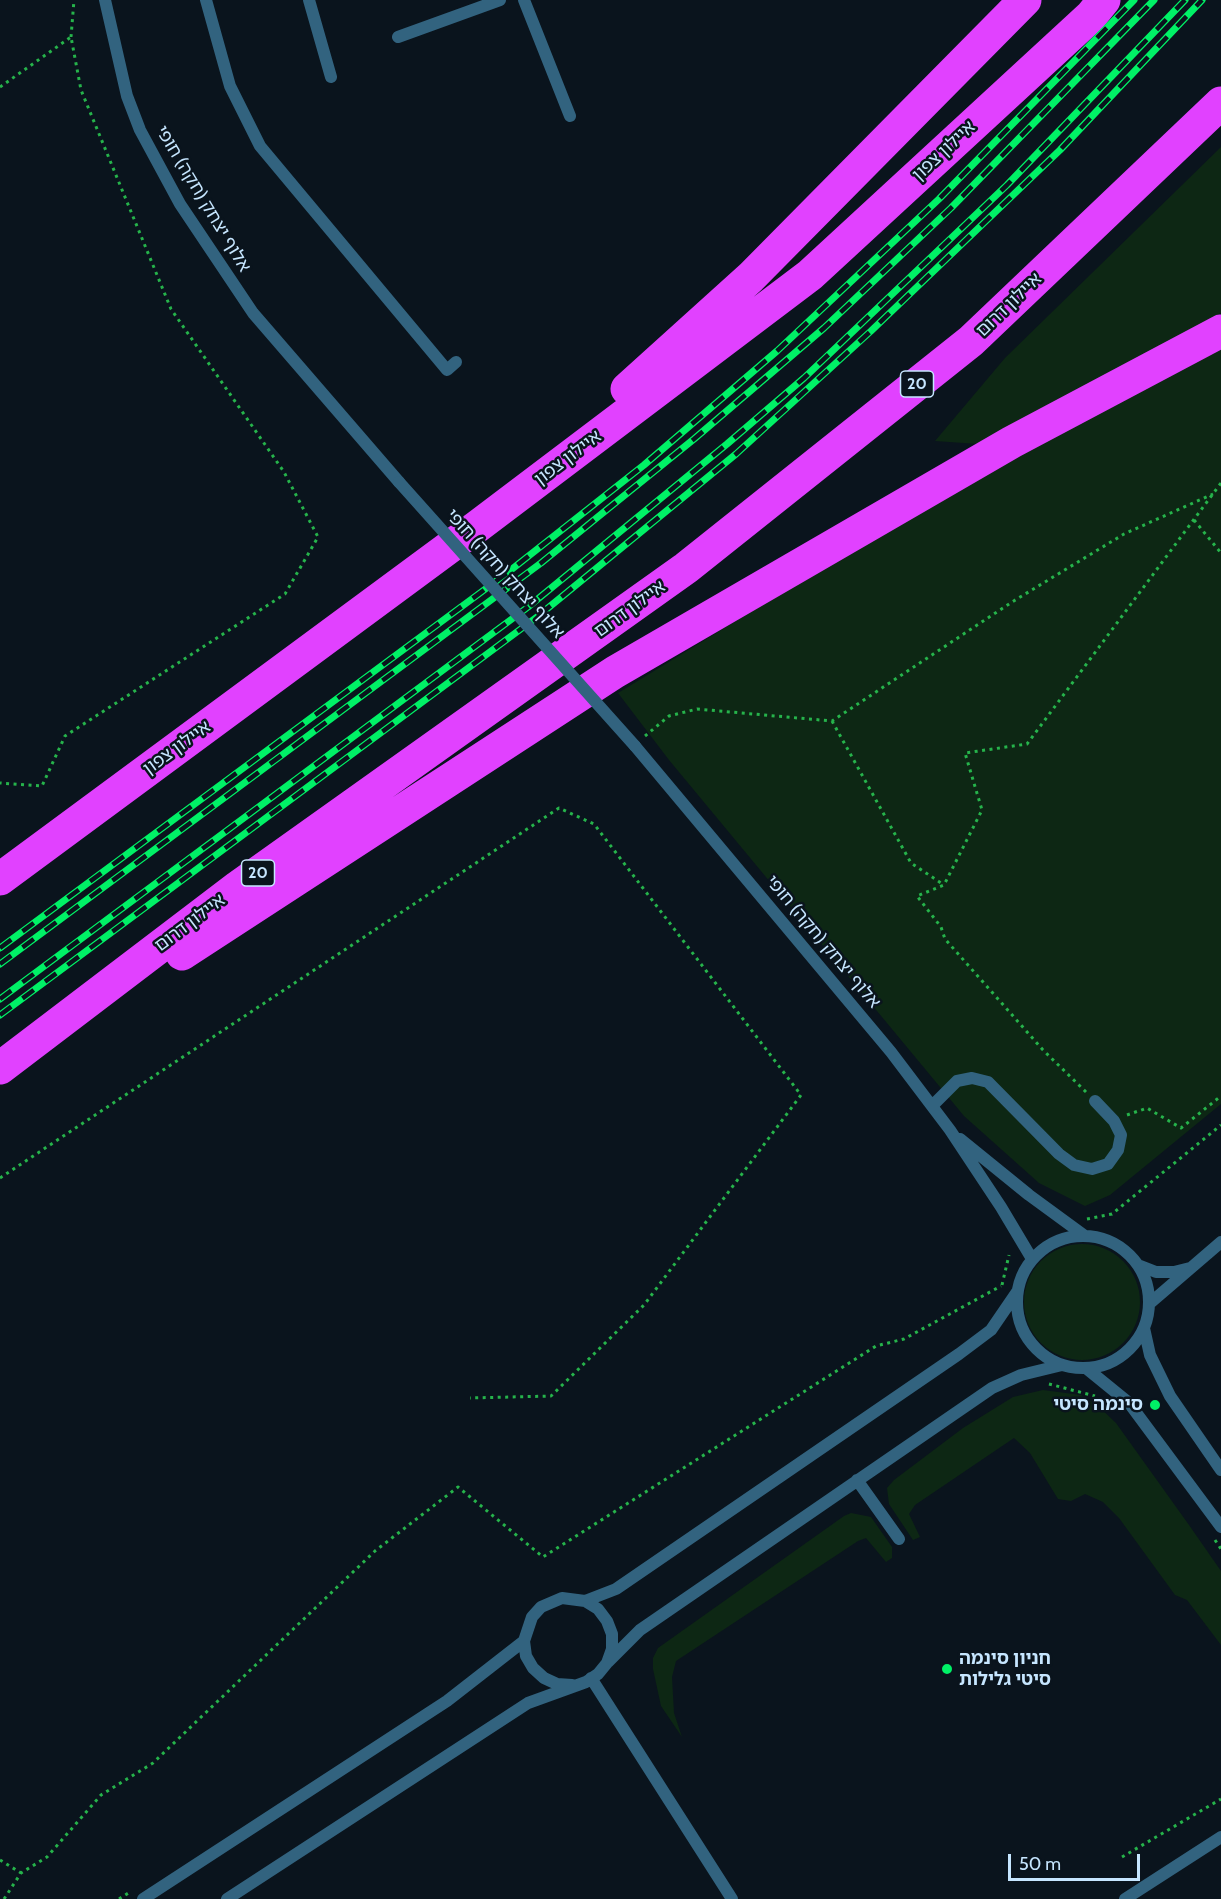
<!DOCTYPE html>
<meta charset="utf-8">
<style>
body{margin:0}
#map{position:relative;width:1221px;height:1899px;overflow:hidden;background:#0a141d;font-family:Cabin,sans-serif}
canvas{display:block}
.scale{position:absolute;left:1008px;top:1854px;width:132px;height:27px;box-sizing:border-box;border:3px solid #c6e6ff;border-top:0;padding-left:8px;font-size:18px;line-height:21px;white-space:nowrap;color:#c6e6ff;-webkit-text-stroke:4px #0a141d;paint-order:stroke}
</style>
<div id="map">
<canvas width="1221" height="1899"></canvas>
<div class="scale">50 m</div>
</div>
<script>
const context = document.querySelector('canvas').getContext('2d');
context.lineJoin = 'round';
function fill(path, color) { context.fillStyle = color; context.fill(path, 'evenodd'); }
const toPath = rows => new Path2D(rows.map(r => 'M' + r).join(''));
function strokePath(path, color, width, dash) { context.strokeStyle = color; context.lineWidth = width; context.lineCap = dash ? 'butt' : 'round'; context.setLineDash(dash || []); context.stroke(path); }
function drawText(font, color, halo, rows, align = 'center') {
  context.font = font + ' Cabin,"Noto Sans Hebrew",sans-serif'; context.lineWidth = 5; context.setLineDash([]); context.textBaseline = 'middle'; context.strokeStyle = halo; context.fillStyle = color; for (const [text, x, y, turn = 0] of rows) {
    context.save(); context.translate(x, y); context.rotate((+turn || 0) * Math.PI / 180); context.textAlign = isNaN(turn) ? turn : align; if (halo) context.strokeText(text, 0, 0); context.fillText(text, 0, 0); context.restore();
  }
}
const green = toPath([
 [1221,147,1221,313,978,444,935,441,1005,358],
 [1221,342,1221,1104,1110,1195,1085,1206,1039,1183,964,1116,669,760,618,693,988,467],
 '1024 1302a58 58 0 1 1 116 0a58 58 0 1 1-116 0Z',
 [1043,1390,1081,1395,1096,1404,1116,1423,1189,1525,1221,1571,1221,1645,1187,1600,1175,1595,1119,1518,1103,1502,1085,1494,1071,1501,1058,1499,1030,1453,1014,1438,915,1505,909,1514,920,1537,913,1540,889,1504,887,1488,894,1480,963,1428,1013,1397],
 [851,1513,871,1517,892,1547,892,1558,886,1562,866,1538,858,1541,676,1661,672,1677,674,1713,682,1737,661,1706,653,1669,653,1658,658,1648,844,1516]
]);
const path = toPath([
 [71,37,74,0],
 [0,87,71,37,81,90,171,309,284,472,318,537,285,594,65,736,42,786,0,783],
 [1194,520,1221,553],
 [832,721,911,863,944,885],
 [645,736,669,716,697,709,832,721,1012,602,1124,534,1213,494],
 [1086,1092,1043,1050,945,939,941,927,917,896,944,885,982,810,965,753,1027,744,1221,483],
 [1127,1115,1147,1108,1181,1128,1221,1096],
 [0,1178,559,808,594,824,801,1095,644,1305,551,1396,470,1398],
 [1087,1219,1112,1214,1221,1125],
 [1002,1285,1009,1255],
 [1049,1384,1095,1396],
 [1215,1540,1221,1549],
 [1122,1857,1221,1799],
 [0,1860,21,1873],
 [4,1899,21,1873,47,1857,101,1795,153,1763,375,1551,458,1487,543,1557,876,1346,904,1339,1001,1286],
 [119,1899,130,1892]
]);
const street = toPath([
 [105,0,127,96,140,130,180,204,253,313,399,482],
 [206,0,230,86,260,146,447,370,456,362],
 [309,0,331,77],
 [524,0,570,116],
 [398,37,500,0],
 [635,746,891,1052,950,1130,1001,1207,1032,1259],
 [932,1106,957,1081,972,1078,988,1082,1059,1154,1074,1165,1092,1169,1108,1164,1118,1150,1121,1135,1114,1121,1095,1101],
 [960,1139,1029,1195,1085,1236],
 '1017 1302a66 66 0 1 1 132 0a66 66 0 1 1-132 0Z',
 [1138,1265,1156,1272,1174,1272,1190,1268],
 [1149,1304,1221,1242],
 [1144,1328,1150,1355,1170,1396,1221,1470],
 [1086,1368,1129,1403,1221,1527],
 [857,1480,899,1539],
 [585,1601,616,1589,959,1354,991,1330,1017,1292],
 [608,1662,640,1630,992,1388,1021,1375,1062,1365],
 [591,1678,732,1899],
 [143,1899,447,1701,524,1641],
 [227,1899,528,1703,586,1682,598,1674,607,1663,612,1649,612,1634,607,1621,598,1609,585,1601,562,1598,541,1607,532,1617,524,1641,526,1656,533,1668,544,1678,557,1684,572,1685],
 [1125,1899,1221,1837]
]);
const highway = toPath([
 [627,389,751,277,1025,0],
 [0,879,478,526,810,275,1091,16,1104,0],
 [182,954,615,672,1012,442,1221,331],
 [0,1068,238,887,686,568,971,341,1221,103]
]);
const rail = toPath([
 [0,948,507,573,644,465,777,351,939,199,1134,0],
 [0,964,541,563,694,439,824,328,951,208,1154,0],
 [0,999,528,607,727,444,804,378,1007,185,1185,0],
 [0,1015,537,617,736,454,871,331,1060,150,1202,0]
]);
const streetBridge = toPath([
 [399,482,635,746]
]);
const markers = [
 [1155,1405,6,"#00f166"],
 [947,1669,6,"#00f166"]
];
const shields = [
 [917,384,33],
 [258,873,33]
];
const shieldNames = [
 ["20",917,384],
 ["20",258,873]
];
const streetNames = [
 ["איילון צפון",944,151,-43],
 ["אלוף יצחק (חקה) חופי",203,199,59],
 ["איילון דרום",1009,305,-44],
 ["איילון צפון",568,458,-37],
 ["אלוף יצחק (חקה) חופי",505,574,48],
 ["איילון דרום",630,609,-36],
 ["איילון צפון",177,748,-36],
 ["איילון דרום",190,923,-37],
 ["אלוף יצחק (חקה) חופי",823,942,50]
];
const poiNames = [
 ["סינמה סיטי",1143,1405],
 ["חניון סינמה",959,1659,"left"],
 ["סיטי גלילות",959,1680,"left"]
];
fill(green, '#0d2714');
strokePath(path, '#26b34b', 3, [3, 4.5]);
strokePath(street, '#32637f', 12);
strokePath(highway, '#e141ff', 33);
strokePath(rail, '#00f166', 7);
strokePath(rail, '#0a141d', 4.5, [14]);
strokePath(streetBridge, '#32637f', 12);
for (const [x, y, r, color] of markers) { const dot = new Path2D(); dot.arc(x, y, r, 0, 2 * Math.PI); context.fillStyle = color; context.fill(dot); strokePath(dot, '#0a141d', 2); }
for (const [x, y, w] of shields) { const box = new Path2D(); box.roundRect(x - w / 2, y - 13, w, 26, 4.5); context.fillStyle = '#0a141d'; context.fill(box); strokePath(box, '#c6e6ff', 1.5); }
drawText('bold 16px', '#c6e6ff', null, shieldNames);
drawText('18px', '#c6e6ff', '#0a141d', streetNames);
drawText('bold 18px', '#c6e6ff', '#0a141d', poiNames, 'right');
</script>
